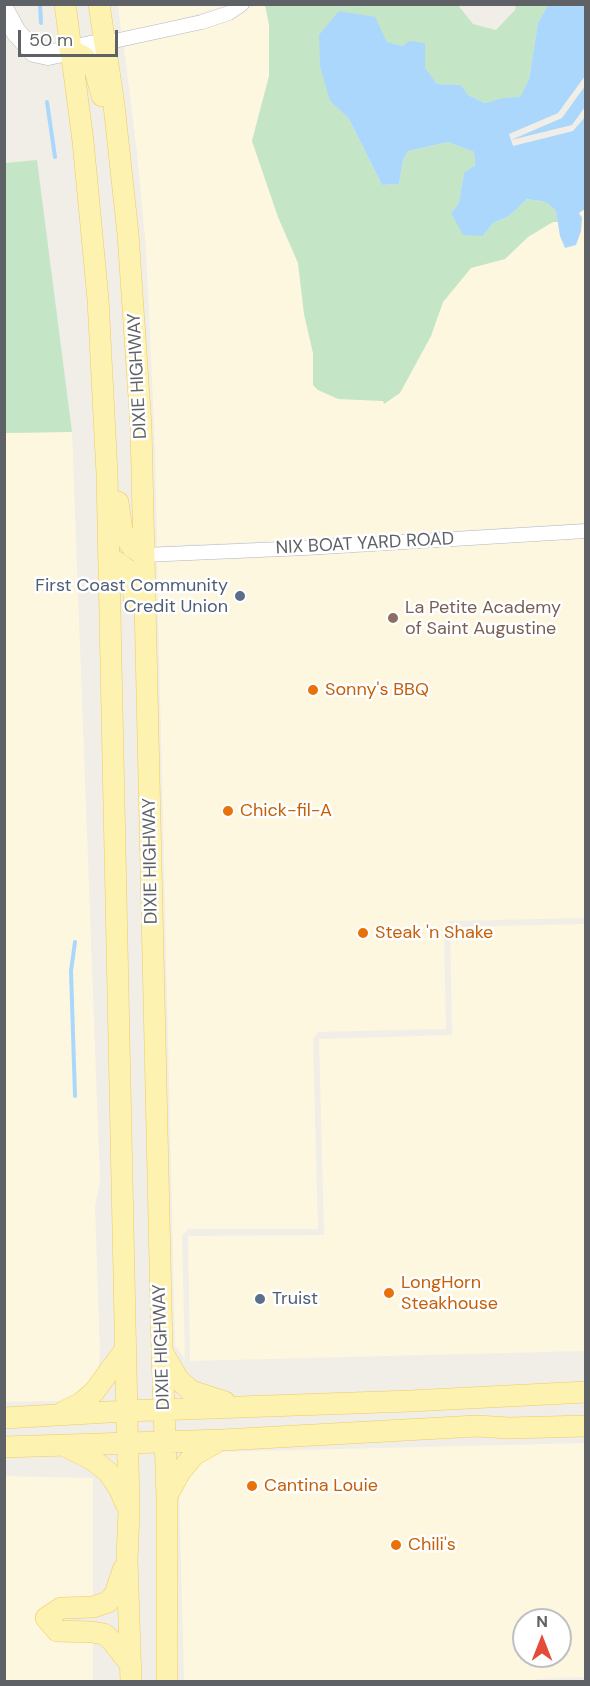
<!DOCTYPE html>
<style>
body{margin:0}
#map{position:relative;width:590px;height:1686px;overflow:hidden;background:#f0eee7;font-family:"DM Sans",sans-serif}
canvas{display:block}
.frame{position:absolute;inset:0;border:6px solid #5e6267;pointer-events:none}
.north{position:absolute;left:512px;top:1608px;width:60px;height:60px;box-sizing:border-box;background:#fff;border:2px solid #bfc0c2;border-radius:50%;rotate:0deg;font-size:16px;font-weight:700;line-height:24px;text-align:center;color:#5e6267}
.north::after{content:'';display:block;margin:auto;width:21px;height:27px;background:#e54b39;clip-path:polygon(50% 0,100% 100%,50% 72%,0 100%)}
.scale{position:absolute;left:18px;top:30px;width:100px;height:27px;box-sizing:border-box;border:3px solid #5e6267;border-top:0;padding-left:8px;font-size:18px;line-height:21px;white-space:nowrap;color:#5e6267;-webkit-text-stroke:4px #fff;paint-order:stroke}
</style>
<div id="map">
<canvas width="590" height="1686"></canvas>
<div class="frame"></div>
<div class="north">N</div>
<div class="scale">50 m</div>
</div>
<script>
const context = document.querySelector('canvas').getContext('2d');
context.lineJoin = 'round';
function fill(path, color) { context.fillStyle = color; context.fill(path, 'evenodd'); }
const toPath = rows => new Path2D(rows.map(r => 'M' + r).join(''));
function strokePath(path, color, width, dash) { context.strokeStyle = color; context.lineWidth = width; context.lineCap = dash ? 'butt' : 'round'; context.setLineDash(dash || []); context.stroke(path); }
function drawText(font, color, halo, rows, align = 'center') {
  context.font = font + ' "DM Sans",sans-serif'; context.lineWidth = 5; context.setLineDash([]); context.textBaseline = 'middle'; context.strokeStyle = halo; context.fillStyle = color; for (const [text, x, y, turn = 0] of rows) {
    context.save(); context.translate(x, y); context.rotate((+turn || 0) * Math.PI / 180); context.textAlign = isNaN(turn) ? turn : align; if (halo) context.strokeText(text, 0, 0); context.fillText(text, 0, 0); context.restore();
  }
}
const commercial = toPath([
 [118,5,118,4,228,5,170,22,121,32],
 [254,5,265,5,269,25,269,76,252,141,278,217,298,263,304,314,313,353,313,384,338,399,384,401,431,336,443,302,471,268,505,259,528,237,553,222,558,222,560,236,575,245,581,231,582,218,579,213,585,209,585,523,304,540,157,546,155,447,146,249,137,153,124,47,203,29,231,20],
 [72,432,100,1181,95,1207,100,1353,98,1370,88,1388,73,1398,60,1401,5,1402,4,433],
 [585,538,585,918,450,921,444,928,446,1029,318,1032,313,1039,318,1229,188,1229,182,1236,185,1359,175,1345,157,562,305,556],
 [585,924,585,1351,190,1361,188,1236,324,1235,319,1039,452,1035,450,927],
 [585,1443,585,1677,537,1679,532,1682,184,1681,179,1488,198,1461,215,1452],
 [524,1620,560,1620,560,1656,524,1656],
 [5,1476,93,1478,93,1599,42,1612,93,1640,93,1681,5,1682]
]);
const green = toPath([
 [265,5,458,5,473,24,496,30,515,10,516,5,548,5,538,23,529,79,520,98,504,99,485,103,468,95,461,85,437,84,403,46,386,42,330,101,349,119,382,185,399,184,403,160,408,151,448,142,474,152,475,165,464,174,459,203,451,213,483,236,493,223,509,216,527,199,546,202,556,211,558,222,553,222,528,237,505,259,471,268,443,302,431,336,400,393,384,404,383,401,338,399,318,390,313,385,313,353,304,314,298,263,278,217,252,141,269,76,269,25],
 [37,160,72,432,5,433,5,163]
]);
const water = toPath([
 [548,5,585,5,585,76,558,113,509,134,511,140,562,118,585,86,585,107,572,125,511,140,513,146,573,131,585,117,585,209,579,213,582,218,581,231,576,245,565,248,560,236,556,211,546,202,527,199,509,216,493,223,483,236,463,235,451,213,459,203,464,173,475,165,474,152,448,142,408,151,403,160,399,184,382,185,349,119,330,101,320,66,319,35,339,11,375,17,387,42,403,46,409,41,425,43,425,68,437,84,461,85,468,95,485,103,504,98,520,97,529,79,538,23]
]);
const stream = toPath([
 [40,4,41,23],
 [47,102,55,157],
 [75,1096,71,971,75,942]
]);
const street = toPath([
 [105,43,202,22,229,13,242,4],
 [144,555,305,548,586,531]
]);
const secondary = toPath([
 [4,10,16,32,34,52,48,55,105,43]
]);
const primary = toPath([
 [65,4,83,141,98,299,107,474,129,1510,127,1560,131,1682],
 [99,4,114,105,128,234,141,427,162,1350,167,1497,167,1682],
 [70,50,84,57,95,70,102,96],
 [118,502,122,531,132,547,144,555],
 [117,562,130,572,133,578,134,599],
 [163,1353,178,1379,191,1391,225,1402],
 [63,1412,81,1403,94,1392,125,1350],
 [4,1418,126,1411,410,1401,586,1392],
 [4,1447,223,1440,477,1426,509,1428,586,1426],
 [67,1447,93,1460,108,1472,119,1488,126,1504],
 [168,1494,180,1472,194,1455,217,1442],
 [123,1570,115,1594,108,1602,93,1607,61,1608,46,1618,57,1631,92,1632,104,1634,112,1641,131,1665]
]);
const markers = [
 [240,596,6,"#5c6f8a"],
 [393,618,6,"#8d6e63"],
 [313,690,6,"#e8710a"],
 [228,811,6,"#e8710a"],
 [363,933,6,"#e8710a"],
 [389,1293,6,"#e8710a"],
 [260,1299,6,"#5c6f8a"],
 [252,1486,6,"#e8710a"],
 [396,1545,6,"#e8710a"]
];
const streetNames = [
 ["DIXIE HIGHWAY",138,376,-93],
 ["NIX BOAT YARD ROAD",365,544,-3],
 ["DIXIE HIGHWAY",151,861,-91],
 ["DIXIE HIGHWAY",162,1347,-92]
];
const serviceNames = [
 ["First Coast Community",228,586],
 ["Credit Union",228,607],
 ["Truist",272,1299,"left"]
];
const educationNames = [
 ["La Petite Academy",405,608],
 ["of Saint Augustine",405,629]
];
const foodNames = [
 ["Sonny's BBQ",325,690],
 ["Chick-fil-A",240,811],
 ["Steak 'n Shake",375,933],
 ["LongHorn",401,1283],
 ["Steakhouse",401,1304],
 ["Cantina Louie",264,1486],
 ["Chili's",408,1545]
];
fill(commercial, '#fdf7df');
fill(green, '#c5e6c6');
fill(water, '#abd7fc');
strokePath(stream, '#abd7fc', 4);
strokePath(street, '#b4b7bb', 15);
strokePath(secondary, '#b5b9be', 21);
strokePath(primary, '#eeca63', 22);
strokePath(street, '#fff', 14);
strokePath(secondary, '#fff', 20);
strokePath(primary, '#fdf2b0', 21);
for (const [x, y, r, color] of markers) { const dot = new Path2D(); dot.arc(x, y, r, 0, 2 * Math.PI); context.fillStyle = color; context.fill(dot); strokePath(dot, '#fff', 2); }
drawText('18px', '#5e6267', '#fff', streetNames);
drawText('18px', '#4e5e75', '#fff', serviceNames, 'right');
drawText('18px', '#785e54', '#fff', educationNames, 'left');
drawText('18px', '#c56008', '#fff', foodNames, 'left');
</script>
